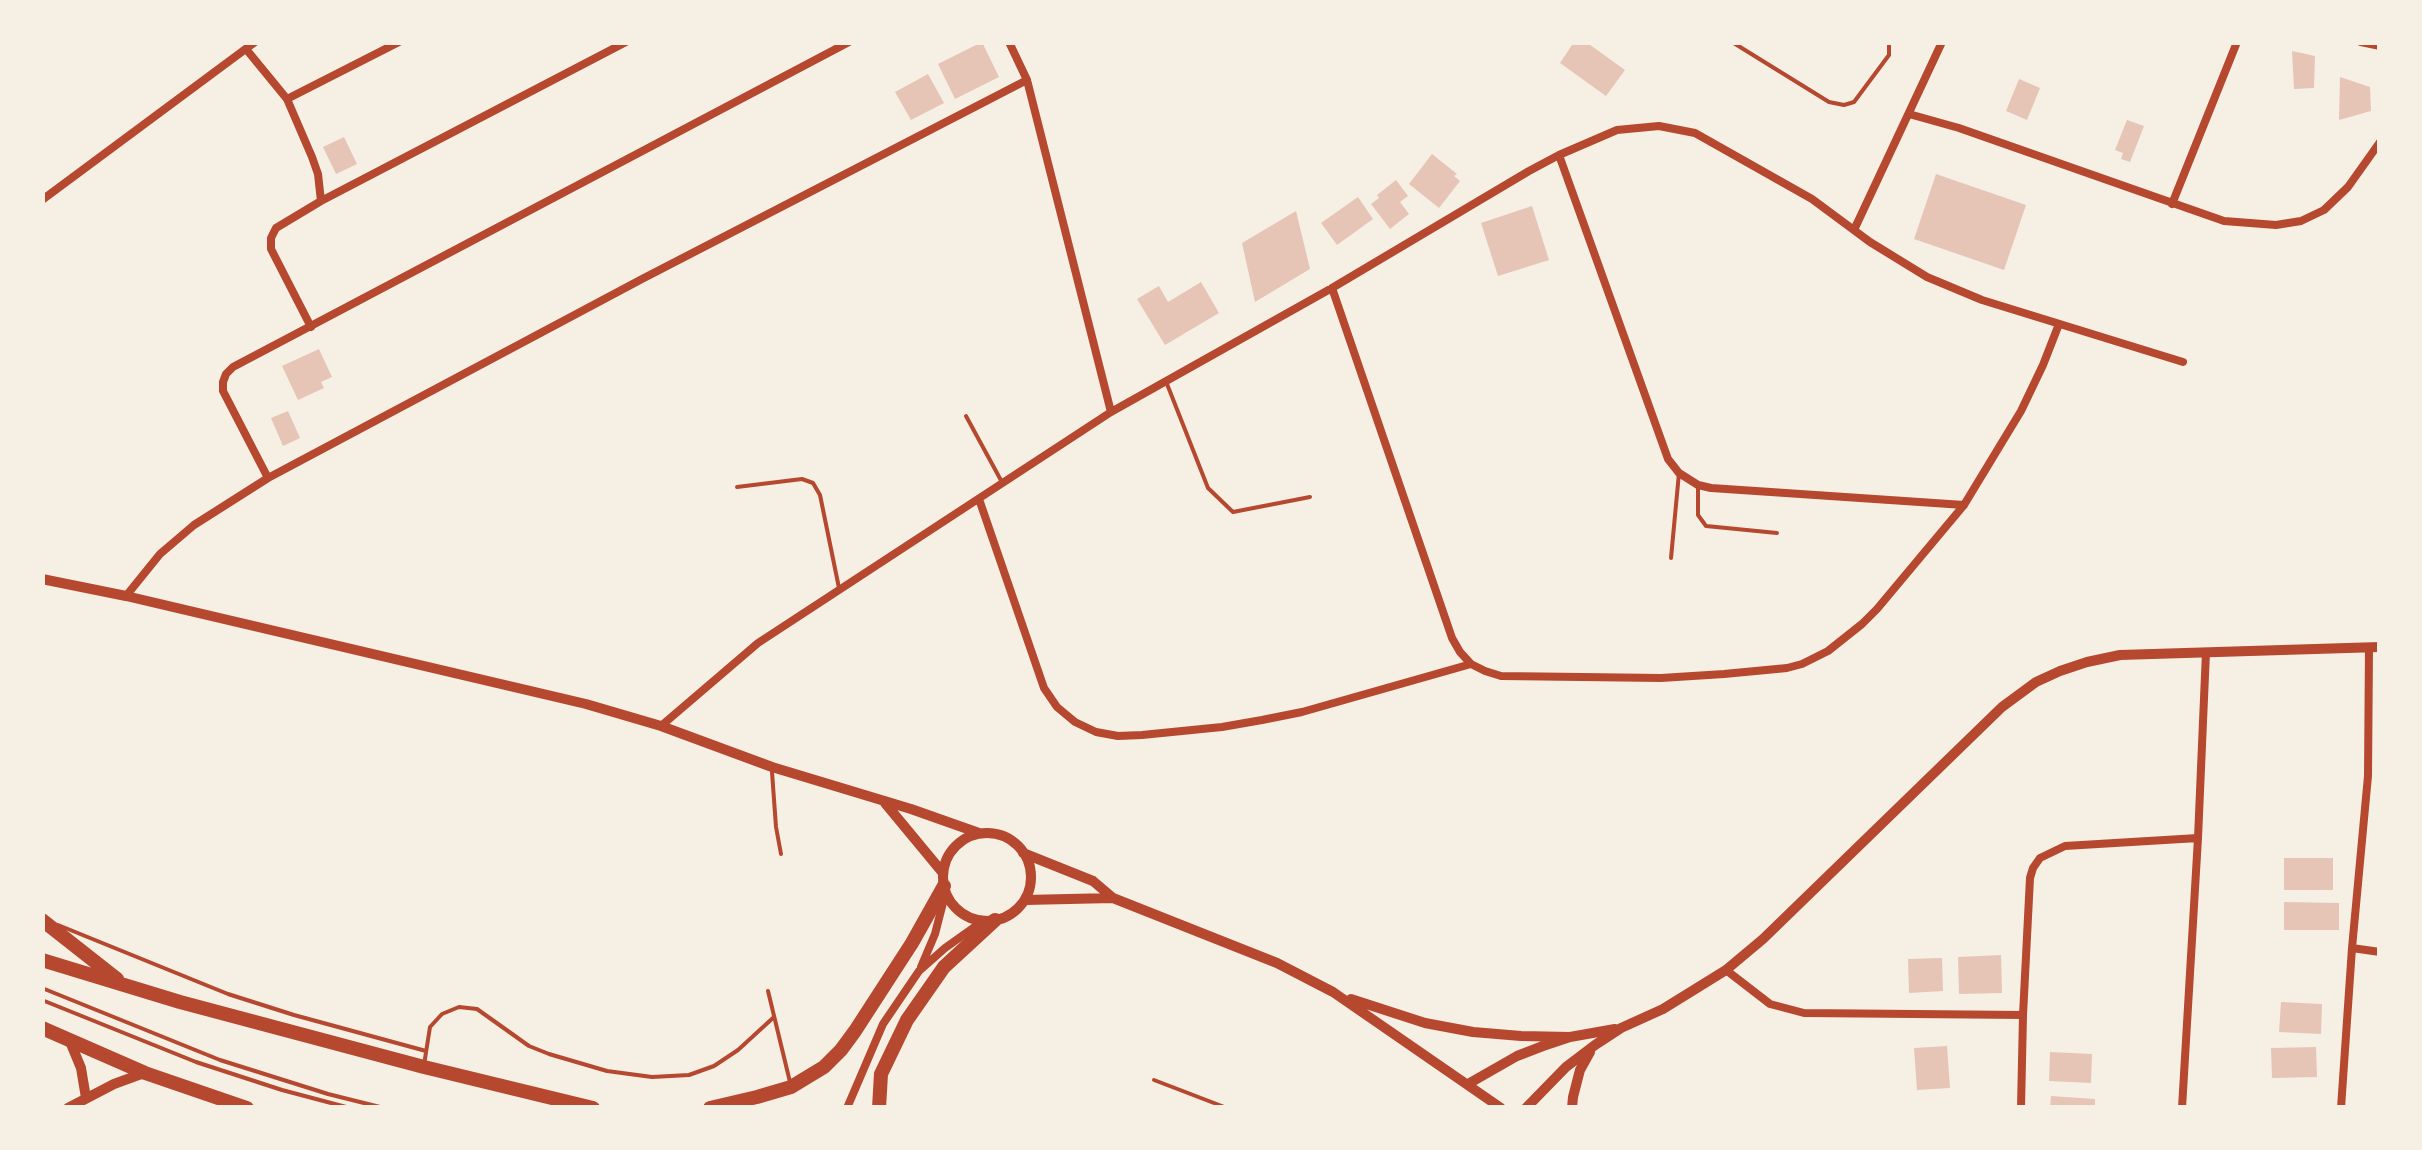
<!DOCTYPE html>
<style>
body{margin:0}
#map{position:relative;width:2422px;height:1150px;overflow:hidden;background:#f6efe4;font-family:"PT Sans",sans-serif}
canvas{display:block}
.frame{position:absolute;inset:0;border:45px solid #f6efe4;pointer-events:none}
</style>
<div id="map">
<canvas width="2422" height="1150"></canvas>
<div class="frame"></div>
</div>
<script>
const context = document.querySelector('canvas').getContext('2d');
context.lineJoin = 'round';
function fill(path, color) { context.fillStyle = color; context.fill(path, 'evenodd'); }
const toPath = rows => new Path2D(rows.map(r => 'M' + r).join(''));
function strokePath(path, color, width, dash) { context.strokeStyle = color; context.lineWidth = width; context.lineCap = dash ? 'butt' : 'round'; context.setLineDash(dash || []); context.stroke(path); }
const building = toPath([
 [982,42,999,77,955,99,938,64],
 [1574,42,1586,42,1625,70,1606,96,1560,63],
 [2292,51,2315,56,2314,88,2294,89],
 [928,74,944,103,911,120,895,92],
 [2340,77,2370,87,2371,111,2339,120],
 [2019,79,2040,88,2027,120,2006,111],
 [2127,120,2144,126,2130,162,2121,159,2123,153,2115,150],
 [344,137,357,164,336,174,323,147],
 [1432,154,1457,174,1454,176,1460,181,1439,208,1409,184],
 [1936,174,2026,205,2004,270,1914,239],
 [1396,180,1408,196,1400,202,1409,214,1390,229,1371,204,1379,198,1377,195],
 [1358,197,1373,219,1337,245,1321,223],
 [1532,206,1549,260,1498,276,1481,223],
 [1296,211,1310,269,1255,302,1242,243],
 [1201,282,1219,313,1165,345,1137,299,1159,286,1168,302],
 [319,349,332,377,321,382,324,388,298,400,282,366],
 [288,411,300,438,283,446,271,418],
 [2284,858,2333,858,2333,890,2284,890],
 [2284,902,2339,903,2339,930,2284,930],
 [2001,955,2002,993,1959,994,1958,957],
 [1942,958,1943,991,1909,993,1908,959],
 [2281,1002,2322,1004,2321,1034,2279,1032],
 [1947,1046,1950,1088,1917,1090,1914,1048],
 [2316,1047,2317,1077,2272,1078,2271,1048],
 [2050,1052,2092,1054,2091,1083,2049,1081],
 [2051,1096,2095,1099,2095,1108,2050,1108]
]);
const service = toPath([
 [1732,42,1829,102,1844,105,1854,102,1889,55,1889,42],
 [1167,384,1208,488,1233,512,1310,497],
 [966,416,1003,484],
 [1698,485,1698,515,1706,526,1777,533],
 [737,487,802,479,813,483,820,495,839,588],
 [1671,558,1679,473],
 [772,772,776,827,781,854],
 [58,925,228,994,294,1015,426,1051],
 [42,988,220,1060,328,1094,384,1108],
 [768,991,790,1082],
 [42,1000,196,1062,282,1090,350,1108],
 [424,1065,430,1027,442,1014,459,1007,477,1009,529,1046,549,1054,607,1071,652,1077,689,1075,714,1066,738,1050,774,1017],
 [1154,1080,1227,1108]
]);
const minor = toPath([
 [1009,42,1027,80,1111,412],
 [2361,42,2380,46],
 [246,49,287,99,312,157,318,174,321,201],
 [287,99,399,42],
 [1909,114,1959,128,2224,221,2276,225,2301,221,2324,210,2348,187,2380,142],
 [1559,155,1668,459,1679,473,1698,485,1711,488,1964,505],
 [42,200,255,42],
 [2172,204,2237,42],
 [1854,230,1942,42],
 [1332,288,1452,638,1460,652,1471,664,1485,671,1501,676,1661,678,1724,674,1787,668,1802,664,1828,651,1862,624,1877,609,1964,505,2021,411,2043,365,2059,324],
 [311,327,271,249,271,238,276,228,321,201,626,42],
 [268,478,223,391,223,382,226,374,233,367,849,42],
 [979,499,1044,688,1057,707,1075,722,1096,732,1118,736,1142,735,1222,727,1262,720,1302,712,1471,664],
 [126,596,160,554,194,525,268,478,642,279,1027,80],
 [661,726,758,643,1111,412,1332,288,1529,171,1559,155,1617,130,1659,126,1695,133,1812,199,1870,242,1927,277,1982,300,2183,362],
 [2352,948,2380,952],
 [921,967,935,934,945,895],
 [1726,970,1770,1004,1804,1013,2023,1015],
 [847,1108,883,1024,919,971,945,948,983,921],
 [2021,1108,2023,1015,2030,878,2033,868,2040,858,2065,846,2198,838],
 [2182,1108,2198,838,2206,652],
 [2341,1108,2352,948,2368,776,2369,647]
]);
const tertiary = toPath([
 [42,579,126,596,586,704,661,726,772,767,911,809,979,833],
 [885,803,943,873],
 '943 877a44 44 0 1 1 88 0a44 44 0 1 1-88 0Z',
 [1023,853,1093,881,1113,898,1277,963,1333,992,1501,1108],
 [1025,900,1113,898],
 [1351,999,1425,1023,1473,1032,1521,1036,1570,1037],
 [69,1039,81,1068,86,1098],
 [1468,1084,1517,1056,1543,1046,1570,1037,1615,1029],
 [68,1108,114,1084,144,1073],
 [1526,1108,1566,1067,1595,1045,1621,1028,1663,1009,1726,970,1763,939,2002,707,2036,682,2060,671,2087,662,2120,655,2380,647],
 [1572,1108,1573,1097,1580,1070,1590,1052]
]);
const trunk = toPath([
 [42,920,117,979],
 [42,960,180,1002,424,1067,593,1108],
 [42,1028,145,1073,247,1108],
 [710,1108,757,1097,791,1087,824,1067,841,1050,855,1031,912,943,944,886],
 [879,1108,881,1074,907,1020,944,967,995,920]
]);
fill(building, '#e6c5b7');
strokePath(service, '#b5482f', 4);
strokePath(minor, '#b5482f', 8);
strokePath(tertiary, '#b5482f', 10);
strokePath(trunk, '#b5482f', 14);
</script>
